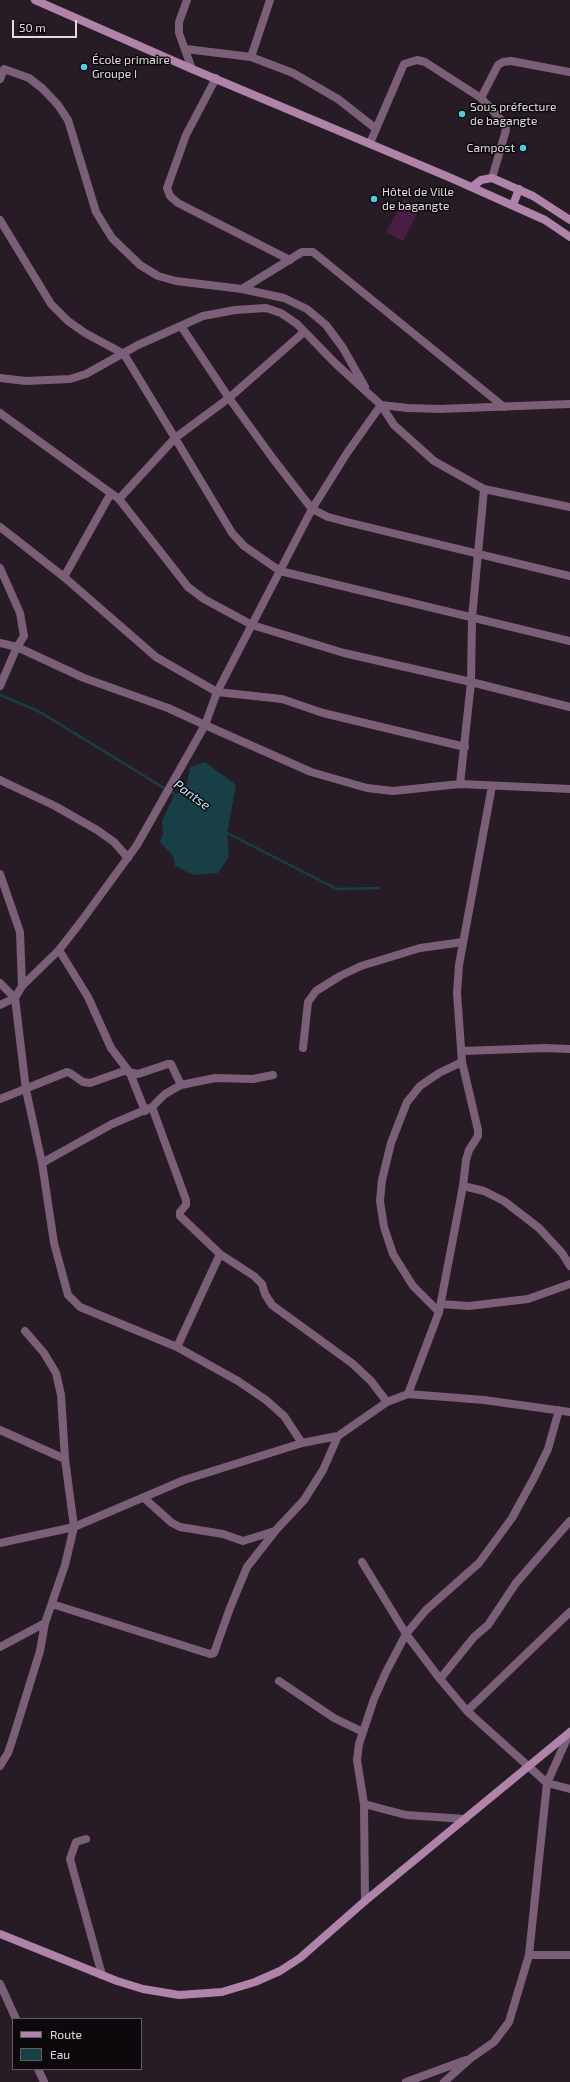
<!DOCTYPE html>
<meta charset="utf-8">
<style>
body{margin:0}
#map{position:relative;width:570px;height:2082px;overflow:hidden;background:#271c26;font-family:"Exo 2",sans-serif}
canvas{display:block}
.legend{position:absolute;left:12px;top:2018px;width:130px;height:52px;box-sizing:border-box;background:#0d080c;border:1px solid #635c62;margin:0;padding:5px 7px;list-style:none;font-size:12px;color:#e3dbe2}
.legend li{display:flex;align-items:center;gap:8px;height:20px}
.legend b{width:20px;border:1px solid #635c62}
.scale{position:absolute;left:12px;top:20px;width:65px;height:18px;box-sizing:border-box;border:2px solid #e3dbe2;border-top:0;padding-left:5px;font-size:12px;line-height:14px;white-space:nowrap;color:#e3dbe2;-webkit-text-stroke:3px #0d080c;paint-order:stroke}
</style>
<div id="map">
<canvas width="570" height="2082"></canvas>
<ul class="legend">
<li><b style="height:5px;background:#b083aa"></b>Route</li>
<li><b style="height:11px;background:#173f45"></b>Eau</li>
</ul>
<div class="scale">50 m</div>
</div>
<script>
const context = document.querySelector('canvas').getContext('2d');
context.lineJoin = 'round';
function fill(path, color) { context.fillStyle = color; context.fill(path, 'evenodd'); }
const toPath = rows => new Path2D(rows.map(r => 'M' + r).join(''));
function strokePath(path, color, width, dash) { context.strokeStyle = color; context.lineWidth = width; context.lineCap = dash ? 'butt' : 'round'; context.setLineDash(dash || []); context.stroke(path); }
function drawText(font, color, halo, rows, align = 'center') {
  context.font = font + ' "Exo 2",sans-serif'; context.lineWidth = 3; context.setLineDash([]); context.textBaseline = 'middle'; context.strokeStyle = halo; context.fillStyle = color; for (const [text, x, y, turn = 0] of rows) {
    context.save(); context.translate(x, y); context.rotate((+turn || 0) * Math.PI / 180); context.textAlign = isNaN(turn) ? turn : align; if (halo) context.strokeText(text, 0, 0); context.fillText(text, 0, 0); context.restore();
  }
}
const green = toPath([
 [404,199,420,208,403,241,386,232]
]);
const water = toPath([
 [205,762,236,785,227,833,229,857,218,873,193,875,175,866,173,856,160,842,163,834,162,820,175,794,186,788,190,767]
]);
const stream = toPath([
 [0,695,40,712,177,796],
 [225,832,337,889,379,888]
]);
const street = toPath([
 [187,0,179,22,179,33,192,69],
 [186,49,251,57,270,0],
 [251,57,293,73,338,99,375,128],
 [216,78,186,135,167,188,170,196,178,203,290,260],
 [0,79,4,69,29,78,43,89,58,105,68,120,96,212,112,238,140,265,158,276,176,281,242,289,284,298,307,309,326,325,343,348,365,387],
 [481,98,498,65,503,62,511,61,570,72],
 [370,143,404,64,417,60,425,62,481,98,505,124,506,130,492,178],
 [0,220,51,304,68,321,85,333,124,354,175,438,229,398,181,326],
 [242,289,302,252,313,252,504,407],
 [304,332,229,398,274,460,312,509,328,517,347,522,570,576],
 [0,378,26,381,70,379,86,374,138,345,203,316,235,310,266,308,281,313,297,324,336,364,381,405,408,408,440,409,570,404],
 [0,413,119,499,175,438,232,533,244,546,280,571,570,641],
 [484,489,472,618,471,682,460,784,570,789],
 [119,499,188,587,204,599,252,625,344,653,471,682,570,707],
 [0,527,64,577,156,657,217,692,205,725,311,772,367,788,393,791,460,784],
 [0,568,20,613,24,636,17,647,0,643],
 [64,577,111,493],
 [0,686,17,647,84,678,168,708,205,725,137,845,80,923,59,950,22,986,15,998,0,983],
 [465,747,323,713,282,699,217,692,312,509,347,453,381,405,394,425,434,461,484,489,570,507],
 [0,780,55,806,97,830,114,842,128,858],
 [492,786,459,965,457,993,462,1062,478,1130,478,1136,469,1150,466,1160,463,1186,484,1191,504,1201,539,1228,562,1253,570,1266],
 [0,874,20,932,22,986],
 [59,950,88,997,111,1048,130,1073,145,1111],
 [0,1005,15,998,26,1090,42,1163,54,1243,68,1295,80,1307,177,1347,238,1381,266,1400,284,1416,302,1443],
 [303,1048,308,1002,316,991,340,976,361,966,420,948,463,942],
 [462,1051,545,1048,570,1049],
 [0,1099,67,1072,70,1073,83,1082,90,1083,124,1071,138,1074,168,1064,171,1064,181,1085],
 [152,1107,186,1200,186,1205,180,1212,180,1216,220,1254,254,1276,262,1284,265,1294,272,1305,353,1364,371,1381,387,1402],
 [42,1163,112,1124,152,1107,165,1094,181,1085,215,1078,253,1079,273,1075],
 [441,1304,469,1306,528,1299,570,1284],
 [439,1312,413,1286,393,1254,384,1227,380,1201,382,1180,391,1143,407,1102,420,1086,439,1073,462,1062],
 [177,1347,220,1254],
 [408,1394,439,1312,463,1186],
 [0,1430,65,1459],
 [144,1498,172,1523,180,1527,223,1534,243,1541,275,1531],
 [0,1543,74,1527,65,1459,61,1395,56,1373,44,1353,25,1331],
 [362,1562,406,1634,440,1679,467,1711],
 [52,1604,210,1654,214,1653,230,1608,247,1567,276,1530,304,1500,323,1470,338,1436],
 [570,1612,467,1711,547,1783,570,1789],
 [0,1647,45,1623],
 [440,1679,474,1637,488,1625,516,1583,570,1521],
 [279,1681,334,1718,363,1732],
 [0,1766,8,1753,14,1735,40,1651,45,1623,65,1565,74,1527,184,1480,302,1443,338,1436,387,1402,408,1394,484,1400,570,1412],
 [364,1804,365,1901],
 [465,1819,406,1815,364,1804,357,1760,359,1744,374,1699,386,1672,406,1634,426,1610,479,1563,512,1518,535,1476,548,1449,559,1410],
 [86,1839,76,1842,70,1859,102,1975],
 [529,1955,570,1955],
 [0,1984,16,2019],
 [38,2069,44,2082],
 [406,2082,466,2060],
 [444,2082,471,2058,494,2042,509,2022,529,1955,547,1783,570,1732]
]);
const secondary = toPath([
 [35,0,192,69,451,178,545,220,570,237],
 [472,187,481,180,492,178,533,196,570,220],
 [513,205,519,189],
 [0,1934,117,1981,143,1989,179,1995,222,1992,255,1982,280,1971,300,1958,365,1901,570,1732]
]);
const markers = [
 [84,67,4,"#54cadd"],
 [462,114,4,"#54cadd"],
 [523,148,4,"#54cadd"],
 [374,199,4,"#54cadd"]
];
const poiNames = [
 ["École primaire",92,60],
 ["Groupe I",92,74],
 ["Sous préfecture",470,107],
 ["de bagangte",470,121],
 ["Campost",515,148,"right"],
 ["Hôtel de Ville",382,192],
 ["de bagangte",382,206]
];
const waterNames = [
 ["Pantse",192,795,36]
];
fill(green, '#491e45');
fill(water, '#173f45');
strokePath(stream, '#173f45', 2.5);
strokePath(street, '#7b5f78', 8);
strokePath(secondary, '#b083aa', 8);
for (const [x, y, r, color] of markers) { const dot = new Path2D(); dot.arc(x, y, r, 0, 2 * Math.PI); context.fillStyle = color; context.fill(dot); strokePath(dot, '#0d080c', 1.5); }
drawText('12px', '#e3dbe2', '#0d080c', poiNames, 'left');
drawText('italic 13px', '#b8eff9', '#0d080c', waterNames);
</script>
